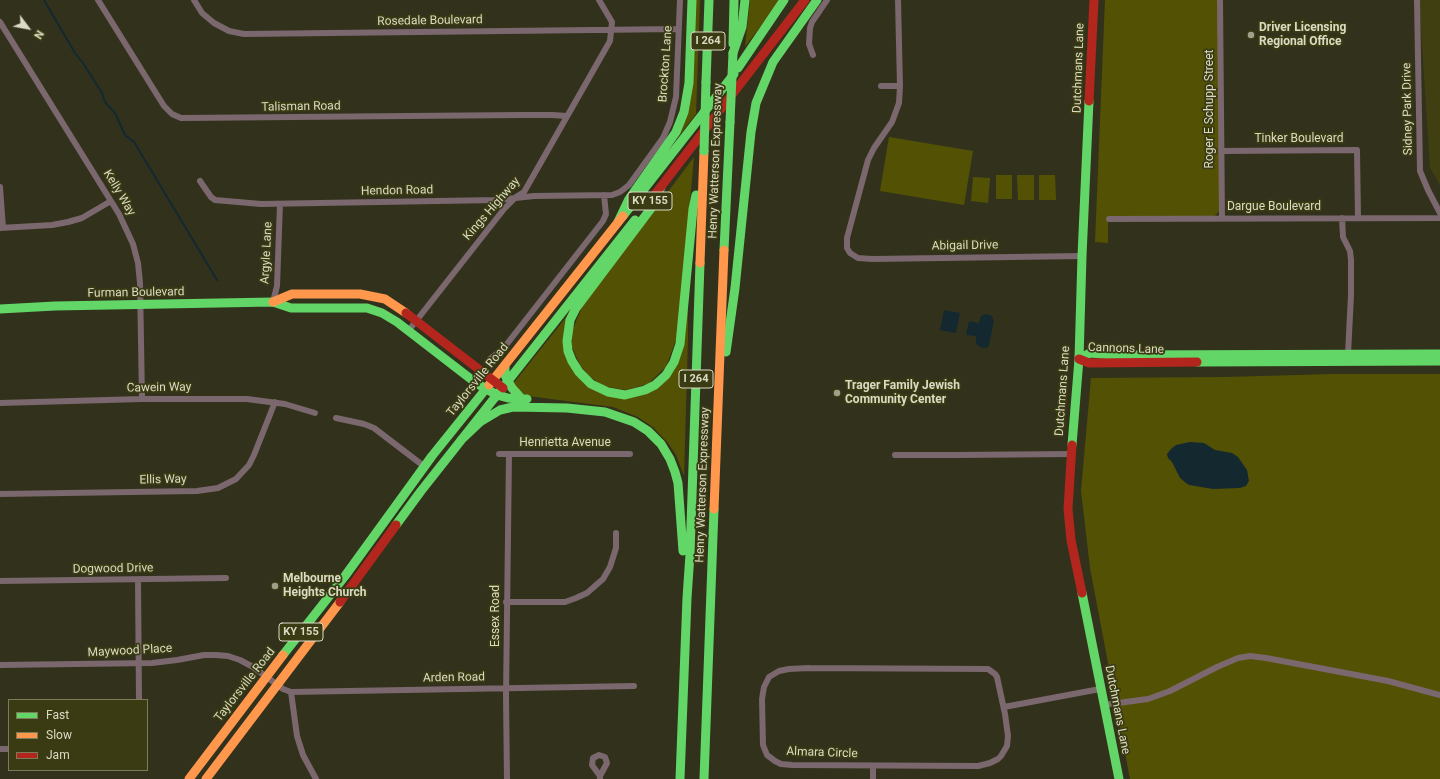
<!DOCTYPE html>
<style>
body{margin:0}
#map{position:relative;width:1440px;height:779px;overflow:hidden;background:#32321c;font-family:Roboto,sans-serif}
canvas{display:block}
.legend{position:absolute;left:8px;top:699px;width:140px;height:72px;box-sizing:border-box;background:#3b3b13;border:1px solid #7b7b5a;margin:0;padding:5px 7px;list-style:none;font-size:12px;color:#dadbc5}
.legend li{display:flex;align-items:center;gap:8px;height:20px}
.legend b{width:20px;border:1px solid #7b7b5a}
.north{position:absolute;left:8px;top:8px;width:40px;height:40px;-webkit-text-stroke:3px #3b3b13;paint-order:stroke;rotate:122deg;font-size:11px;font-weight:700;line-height:16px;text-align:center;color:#dadbc5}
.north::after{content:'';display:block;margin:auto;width:14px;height:18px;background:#dadbc5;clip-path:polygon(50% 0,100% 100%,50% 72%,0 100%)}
</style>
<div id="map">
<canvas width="1440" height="779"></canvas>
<ul class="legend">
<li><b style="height:5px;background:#63d668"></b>Fast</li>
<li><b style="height:5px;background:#ff974d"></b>Slow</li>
<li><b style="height:5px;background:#b3261e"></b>Jam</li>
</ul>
<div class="north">N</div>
</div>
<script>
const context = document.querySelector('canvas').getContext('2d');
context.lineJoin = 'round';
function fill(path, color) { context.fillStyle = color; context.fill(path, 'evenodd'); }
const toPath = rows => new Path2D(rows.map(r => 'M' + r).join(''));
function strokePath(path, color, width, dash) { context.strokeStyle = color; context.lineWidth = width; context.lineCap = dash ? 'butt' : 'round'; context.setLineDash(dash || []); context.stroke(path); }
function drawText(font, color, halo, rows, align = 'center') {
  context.font = font + ' Roboto,sans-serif'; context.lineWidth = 3.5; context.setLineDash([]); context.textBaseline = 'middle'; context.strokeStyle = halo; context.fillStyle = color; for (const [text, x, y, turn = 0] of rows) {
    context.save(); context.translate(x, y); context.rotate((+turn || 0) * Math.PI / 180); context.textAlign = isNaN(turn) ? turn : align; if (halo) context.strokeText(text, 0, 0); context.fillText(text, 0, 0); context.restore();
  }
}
const built = toPath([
 [1419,0,1440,0,1440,185,1430,168]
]);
const green = toPath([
 [695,0,700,0,696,114,678,137],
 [750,0,780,0,745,47],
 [1105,0,1220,0,1220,210,1213,218,1108,218,1108,243,1095,242],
 [889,137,973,151,964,205,880,191],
 [694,157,677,341,670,363,648,384,626,390,602,386,582,370,572,347,572,331,583,305],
 [996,175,1012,175,1012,199,996,199],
 [1017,175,1034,175,1034,200,1018,200],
 [1039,175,1055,175,1056,200,1039,200],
 [973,177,990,178,988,203,971,201],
 [688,307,688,339,684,476,676,455,668,443,653,427,638,417,613,407,528,396,524,394,513,384,567,316,565,346,603,394,659,386],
 [1333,374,1440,374,1440,779,1130,779,1090,568,1081,491,1091,378,1226,377]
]);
const water = toPath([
 [944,310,960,313,956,333,940,330],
 [986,314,992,316,994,321,989,345,987,348,982,348,976,344,976,336,966,335,969,321,979,323,981,316],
 [1190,442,1204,443,1215,450,1232,453,1238,457,1247,470,1249,481,1246,486,1240,488,1213,489,1189,485,1186,483,1180,478,1172,462,1168,458,1167,454,1171,449,1176,445]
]);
const stream = toPath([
 [44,0,75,53,83,63,102,93,105,102,115,113,125,135,134,142,217,280]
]);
const street = toPath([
 [98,0,164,106,172,114,181,118,521,115,552,115,567,116],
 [194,0,202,13,214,23,229,31,244,34,679,29],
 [898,0,900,86,899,103,892,122,874,148,868,160,847,238,847,248,850,253,858,258,872,259,1082,256],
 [1220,0,1222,218],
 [1417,0,1420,171,1428,190,1440,213],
 [0,22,119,214,133,244,138,263,140,283,142,399],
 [813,55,809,44,810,28,812,22,827,0],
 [881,86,900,86],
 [1221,151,1357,150,1358,218],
 [200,181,211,197,215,200,261,204,497,200,534,196,612,195,620,192,629,185,663,138,670,122,676,97,680,0],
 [0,187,3,228],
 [1342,218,1343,237,1350,251,1351,260,1351,295,1348,354],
 [1109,219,1440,218],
 [0,228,52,225,68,222,82,218,111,201],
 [273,302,277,286,280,204],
 [409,330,504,209,516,197,524,192,610,41,612,22,599,0],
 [490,359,494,356,503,349,603,221,606,214,604,195],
 [0,403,142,399,247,399,285,404,315,413],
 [336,418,364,424,374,428,425,467],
 [499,454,630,454],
 [895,455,957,455,1071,454],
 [0,494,197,491,218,488,236,479,249,465,254,455,275,402],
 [138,580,139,700],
 [0,581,226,578],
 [506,602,565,602,576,598,587,593,603,579,610,567,616,548,616,533],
 [0,665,152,663,177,660,204,655,216,655,228,656,240,660,253,667,283,689,291,692,634,686],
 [809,668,988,669,995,674,997,677,1005,714,1008,736,1007,746,1001,756,998,759,990,763,978,766,792,765,781,764,775,761,767,755,763,745,762,699,764,687,769,677,779,671,789,669,809,668],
 [291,692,297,736,303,755,316,779],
 [1103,705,1148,699,1170,691,1217,667,1238,658,1250,656,1266,658,1388,681,1440,695],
 [1004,707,1100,689],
 [0,749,9,749],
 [507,779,506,696,509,454],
 [600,779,600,776,607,763,605,757,599,755,593,758,592,765,600,776],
 [873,779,873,766]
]);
const fast = toPath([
 [733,44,734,0],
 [733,53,742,27,745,0],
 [738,68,784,0],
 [706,82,709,0],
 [661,187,652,207,576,308,570,320,567,341,568,351,572,361,579,372,591,384,608,392,625,395,645,390,655,385,666,375,674,362,680,344,693,209,696,195],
 [623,216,734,74],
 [618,222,629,199,676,132,684,112,689,83,692,0],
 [724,250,730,122],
 [0,309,55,306,273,302,291,308,367,308,382,313,397,322,476,383,497,395],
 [726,352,735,288,751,132,756,103,773,62,817,0],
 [1079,359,1090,353,1113,355,1440,354],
 [1197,362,1440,361],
 [505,366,505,375,508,381,512,388,522,399],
 [497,395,508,398,527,399],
 [461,440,480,422,500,410,513,407,567,408,605,412,634,422,648,431,661,444,670,459,675,472,678,483,683,551],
 [1072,445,1079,359,1082,256,1089,101],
 [396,525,421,491,635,220],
 [1082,593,1119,779],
 [283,655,345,576,432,456,489,385],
 [680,779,687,598,690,554,700,263],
 [704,779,714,509]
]);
const slow = toPath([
 [700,263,704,151],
 [273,302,292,294,360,294,385,299,406,313],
 [489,385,623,216],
 [714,509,724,250],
 [189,779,283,655],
 [206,779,340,602]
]);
const jam = toPath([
 [1089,101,1094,0],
 [656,193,805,0],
 [406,313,503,388],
 [1079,359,1089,363,1197,362],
 [1072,445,1068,509,1071,540,1082,593],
 [340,602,396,525]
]);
const fastBridge = toPath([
 [730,122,733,53],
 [704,151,706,82]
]);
const markers = [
 [1251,35,4,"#9fa08a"],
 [837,393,4,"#9fa08a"],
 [275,586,4,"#9fa08a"]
];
const shields = [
 [708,41,34],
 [650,201,44],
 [696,379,34],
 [301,632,44]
];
const shieldNames = [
 ["I 264",708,41],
 ["KY 155",650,201],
 ["I 264",696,379],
 ["KY 155",301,632]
];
const streetNames = [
 ["Rosedale Boulevard",430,21,-1],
 ["Brockton Lane",666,64,-86],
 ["Dutchmans Lane",1079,68,-88],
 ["Talisman Road",301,107,-1],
 ["Roger E Schupp Street",1210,109,-90],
 ["Sidney Park Drive",1408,109,-91],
 ["Tinker Boulevard",1299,139],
 ["Henry Watterson Expressway",716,161,-88],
 ["Hendon Road",397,191,-1],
 ["Kelly Way",119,193,59],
 ["Dargue Boulevard",1274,207],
 ["Kings Highway",492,209,-49],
 ["Abigail Drive",965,246,-1],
 ["Argyle Lane",267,253,-87],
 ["Furman Boulevard",136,293,-1],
 ["Cannons Lane",1126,349,2],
 ["Taylorsville Road",478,380,-51],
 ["Cawein Way",159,388,-1],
 ["Dutchmans Lane",1063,391,-86],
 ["Henrietta Avenue",565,443],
 ["Ellis Way",163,480,-1],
 ["Henry Watterson Expressway",703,485,-88],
 ["Dogwood Drive",113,569,-1],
 ["Essex Road",496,616,-90],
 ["Maywood Place",130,651,-3],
 ["Arden Road",454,678,-1],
 ["Taylorsville Road",245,685,-52],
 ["Dutchmans Lane",1117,710,79],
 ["Almara Circle",822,753,2]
];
const poiNames = [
 ["Driver Licensing",1259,28],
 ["Regional Office",1259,42],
 ["Trager Family Jewish",845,386],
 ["Community Center",845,400],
 ["Melbourne",283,579],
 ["Heights Church",283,593]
];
fill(built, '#3f3f11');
fill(green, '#535204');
fill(water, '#14282f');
strokePath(stream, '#14282f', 2);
strokePath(street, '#7b676e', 6);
strokePath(fast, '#63d668', 9);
strokePath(slow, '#ff974d', 9);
strokePath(jam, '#b3261e', 9);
strokePath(fastBridge, '#63d668', 9);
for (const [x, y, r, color] of markers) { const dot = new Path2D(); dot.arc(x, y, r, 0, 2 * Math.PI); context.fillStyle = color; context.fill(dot); strokePath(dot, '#3b3b13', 1.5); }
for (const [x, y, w] of shields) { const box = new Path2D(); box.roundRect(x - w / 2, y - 9, w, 18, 3); context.fillStyle = '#3b3b13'; context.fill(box); strokePath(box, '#dadbc5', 1); }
drawText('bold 11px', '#dadbc5', null, shieldNames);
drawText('12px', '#dadbc5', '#3b3b13', streetNames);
drawText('bold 12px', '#dadbc5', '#3b3b13', poiNames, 'left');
</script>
